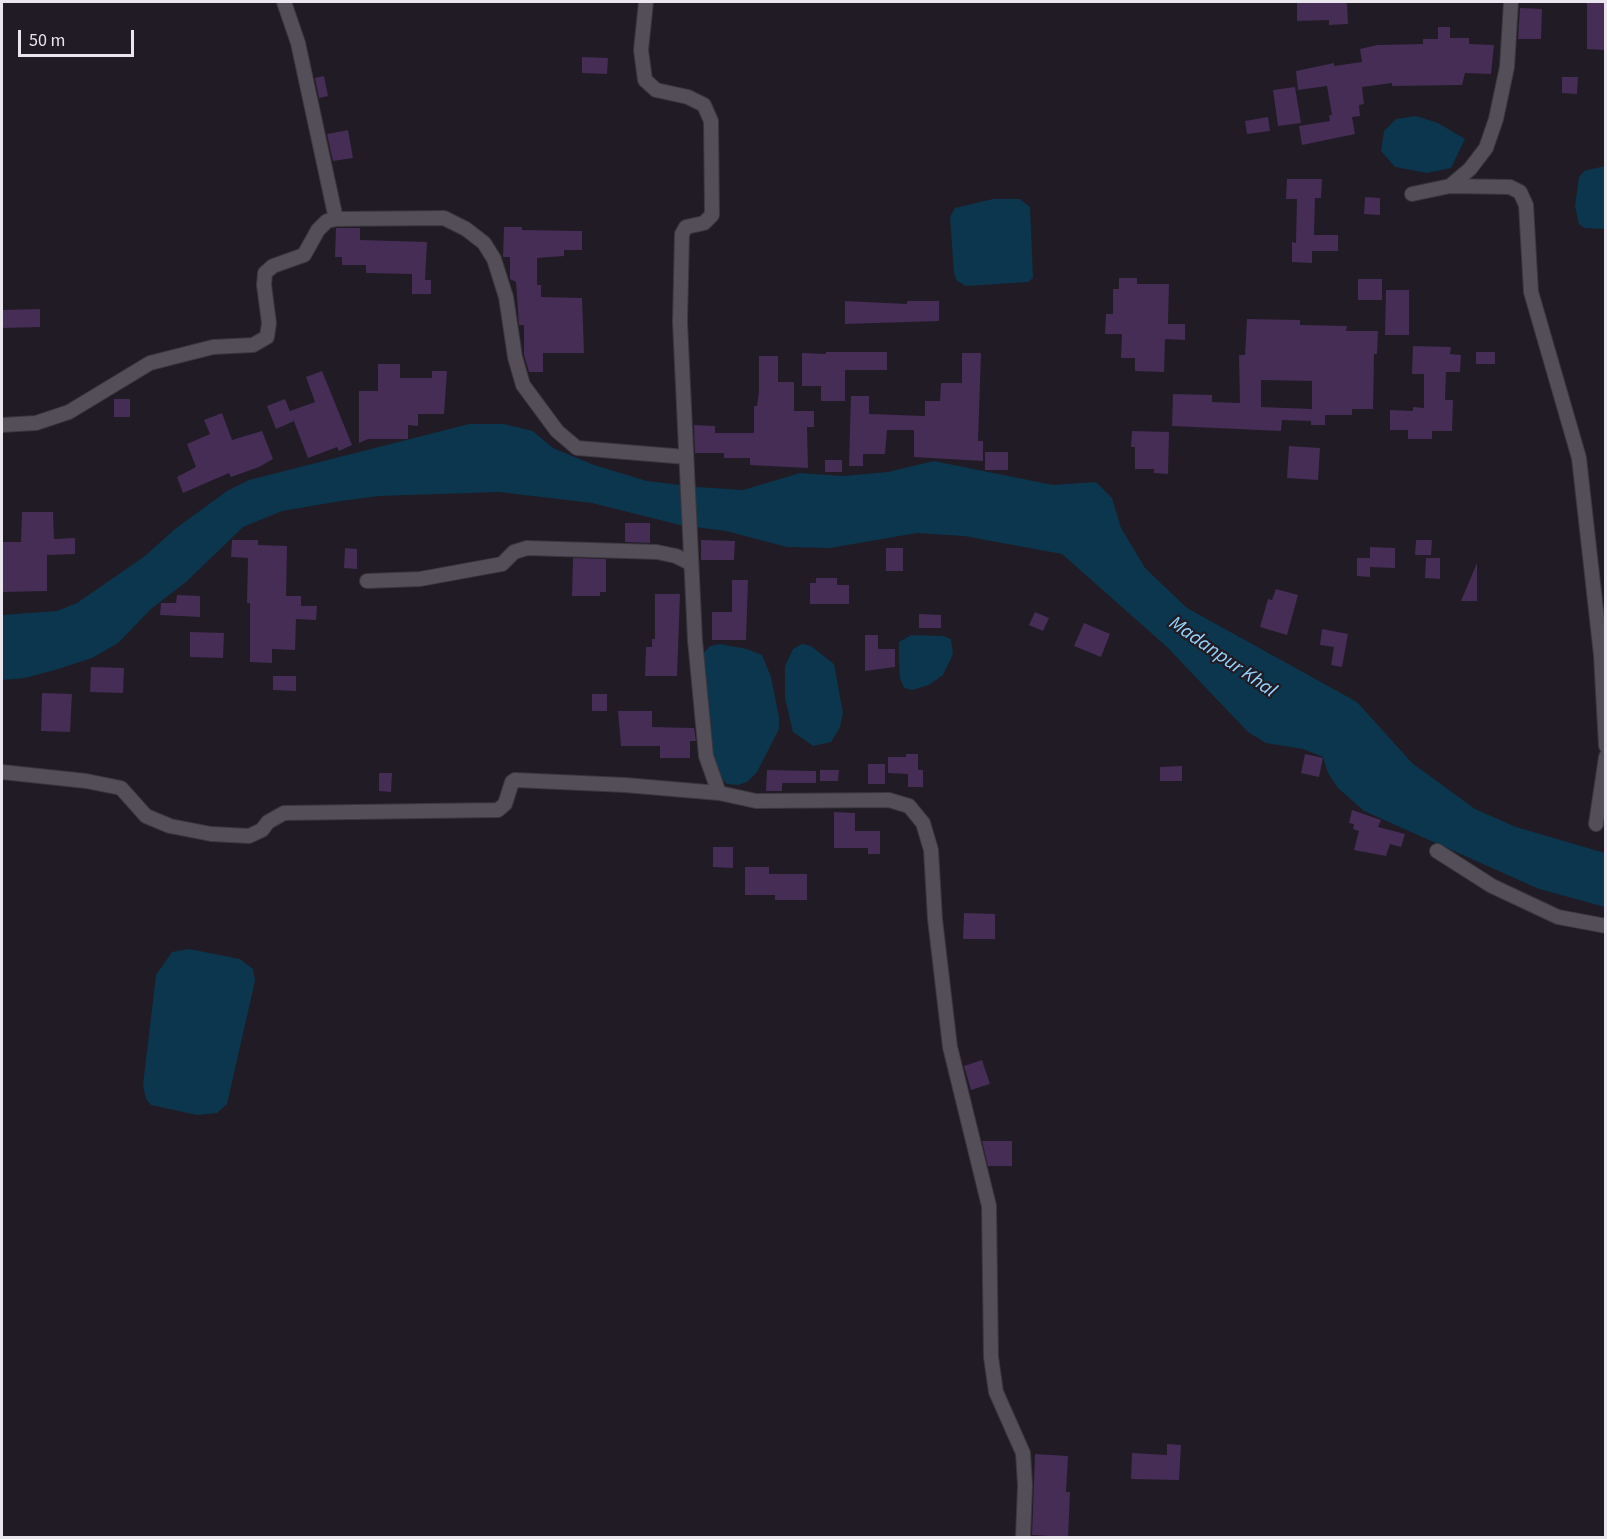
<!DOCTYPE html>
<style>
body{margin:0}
#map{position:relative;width:1607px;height:1539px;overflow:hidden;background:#201b24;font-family:"Source Sans 3",sans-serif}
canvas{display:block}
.frame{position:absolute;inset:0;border:3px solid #eae6ed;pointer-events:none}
.scale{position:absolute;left:18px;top:30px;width:116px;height:27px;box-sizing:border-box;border:3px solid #eae6ed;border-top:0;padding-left:8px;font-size:18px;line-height:21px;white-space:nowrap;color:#eae6ed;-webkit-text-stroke:4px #201b24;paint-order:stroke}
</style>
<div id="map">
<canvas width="1607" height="1539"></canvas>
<div class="frame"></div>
<div class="scale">50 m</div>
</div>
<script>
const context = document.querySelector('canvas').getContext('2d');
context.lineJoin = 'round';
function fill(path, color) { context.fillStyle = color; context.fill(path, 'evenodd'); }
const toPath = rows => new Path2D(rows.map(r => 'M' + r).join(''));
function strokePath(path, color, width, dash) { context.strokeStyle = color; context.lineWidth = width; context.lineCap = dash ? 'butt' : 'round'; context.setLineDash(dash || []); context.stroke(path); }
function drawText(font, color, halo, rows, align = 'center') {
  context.font = font + ' "Source Sans 3",sans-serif'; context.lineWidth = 4.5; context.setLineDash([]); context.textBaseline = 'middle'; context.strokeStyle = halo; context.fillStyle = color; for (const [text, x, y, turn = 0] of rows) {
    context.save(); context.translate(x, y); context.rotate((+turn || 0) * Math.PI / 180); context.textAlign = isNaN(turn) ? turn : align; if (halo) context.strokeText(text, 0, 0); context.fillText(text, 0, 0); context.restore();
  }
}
const water = toPath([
 [1416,116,1438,123,1465,139,1451,168,1427,173,1395,167,1381,151,1384,131,1396,119],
 [1605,166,1605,229,1584,228,1579,224,1575,206,1579,177,1584,171],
 [993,199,1020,199,1030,207,1033,278,1028,282,966,286,957,281,954,273,950,217,955,208],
 [469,424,504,424,533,431,553,448,594,465,647,481,697,487,743,490,800,473,842,476,888,472,934,461,1053,485,1096,482,1112,498,1121,528,1145,568,1187,608,1357,702,1412,763,1475,809,1516,827,1605,853,1605,907,1539,889,1364,811,1338,788,1328,773,1323,757,1303,749,1266,743,1248,732,1166,646,1062,554,964,536,917,533,830,548,787,547,726,531,680,525,592,503,499,492,379,496,341,501,282,511,243,527,186,582,151,609,118,643,92,658,55,670,25,678,2,680,2,615,57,611,77,603,145,556,175,529,227,491,249,480],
 [911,635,943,636,951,639,953,654,943,675,929,685,912,690,904,688,900,678,899,662,899,642],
 [720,644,747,649,762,655,771,677,779,717,779,729,757,772,747,782,738,785,727,784,713,769,703,654,710,646],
 [802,644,811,646,834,664,843,713,840,727,831,742,813,746,793,732,785,698,785,666,793,649],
 [189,949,240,959,253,969,255,981,227,1104,217,1113,197,1115,151,1105,146,1099,143,1085,156,975,172,952]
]);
const building = toPath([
 [1297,2,1347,3,1348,24,1329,25,1329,20,1297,21],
 [1587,2,1605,2,1605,50,1587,49],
 [1520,8,1542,9,1541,39,1518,39],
 [1438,27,1450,27,1450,38,1469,38,1469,44,1494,45,1491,74,1465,73,1462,85,1392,86,1392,83,1362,87,1364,104,1359,105,1360,116,1352,117,1355,134,1302,145,1299,126,1330,121,1329,115,1332,115,1327,86,1298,90,1296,71,1334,63,1334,66,1362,62,1360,49,1377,45,1423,44,1423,39,1438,39],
 [582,57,608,58,607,74,582,73],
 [324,76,328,96,319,98,315,78],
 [1562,77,1578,77,1577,94,1562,93],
 [1295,87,1301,123,1278,126,1273,90],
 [1268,117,1270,131,1247,134,1245,121],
 [348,130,353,158,333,161,327,134],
 [1287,179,1322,179,1321,198,1315,198,1314,235,1338,235,1338,251,1312,251,1312,263,1292,262,1292,242,1296,243,1297,199,1286,199],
 [1365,197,1380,198,1380,215,1364,214],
 [504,227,522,227,522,230,582,231,582,250,564,250,564,256,537,258,537,285,541,285,541,297,582,298,584,353,543,353,543,372,529,372,524,355,524,325,519,325,516,282,510,279,510,257,503,257],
 [336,228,360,228,360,240,427,242,425,280,431,280,431,294,412,294,412,274,366,273,366,265,342,265,342,257,335,257],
 [1119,278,1137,278,1137,284,1169,284,1168,324,1185,324,1185,340,1165,339,1164,372,1135,371,1135,358,1121,358,1122,334,1105,334,1106,314,1113,314,1113,289,1119,289],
 [1358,279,1382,279,1382,300,1358,300],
 [1386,290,1409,290,1409,335,1385,335],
 [845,301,907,304,907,301,939,301,939,321,845,324],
 [40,309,40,327,2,328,2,310],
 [1247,319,1300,320,1300,325,1347,326,1346,331,1378,331,1377,354,1374,354,1373,409,1352,409,1352,415,1325,415,1325,425,1311,425,1311,421,1282,420,1281,431,1172,426,1173,394,1212,395,1212,402,1240,403,1239,355,1245,355],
 [1261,380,1312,381,1312,409,1261,407],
 [1413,346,1451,347,1450,354,1461,355,1460,372,1446,372,1445,400,1453,400,1452,431,1432,431,1432,439,1408,439,1408,430,1390,430,1390,410,1413,411,1413,407,1424,408,1424,374,1412,374],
 [826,352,887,352,887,370,845,370,845,401,821,401,821,386,802,386,802,353,826,354],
 [1476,352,1495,352,1495,364,1476,364],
 [962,353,981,353,978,441,983,441,983,461,914,457,914,430,887,430,885,454,863,454,863,466,849,466,851,396,869,396,869,414,925,416,925,401,940,401,941,383,962,383],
 [759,356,778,356,778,382,794,382,794,411,814,411,814,427,807,427,808,468,750,465,750,458,724,458,724,453,695,453,694,425,715,426,715,433,754,433,754,406,757,406,759,391],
 [378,364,400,364,400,378,432,378,432,371,447,371,444,414,418,414,418,426,408,425,408,439,368,439,359,443,359,391,378,391],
 [322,371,352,445,339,451,337,447,308,458,290,411,315,402,306,377],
 [114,399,130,399,130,417,114,417],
 [285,399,294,421,276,429,267,406],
 [222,413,232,440,262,431,273,459,259,467,231,477,229,473,183,493,177,477,196,467,187,444,210,434,204,420],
 [1132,431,1169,432,1168,474,1154,473,1154,469,1135,469,1135,447,1131,447],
 [1289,446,1320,448,1318,480,1287,478],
 [985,452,1008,452,1008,470,985,470],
 [825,460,842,460,842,472,825,472],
 [22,512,53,512,54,539,75,538,75,554,47,555,47,591,2,592,2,542,21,542],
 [625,523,650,523,650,543,625,542],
 [232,540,258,540,258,545,287,546,286,596,301,596,301,606,317,606,316,620,296,619,295,650,272,649,272,663,250,662,250,603,247,603,248,558,231,557],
 [701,540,735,541,734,560,701,560],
 [1416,540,1432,540,1431,555,1415,555],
 [1370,547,1395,548,1395,568,1370,567,1370,577,1357,576,1357,558,1370,558],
 [345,548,357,549,357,569,344,568],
 [886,548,903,548,903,571,886,571],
 [573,558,606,559,606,592,600,592,600,596,572,596],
 [1426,558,1440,558,1440,579,1425,578],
 [1477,563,1477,601,1461,601],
 [816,578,837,578,837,585,849,585,849,604,810,604,810,583,816,583],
 [732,580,748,580,746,640,712,640,712,612,732,612],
 [1276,589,1298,595,1287,635,1260,627,1268,599,1272,600],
 [655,594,680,594,677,676,645,676,646,647,652,647,652,639,655,639],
 [177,595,200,596,200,617,160,615,161,603,176,603],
 [1035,612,1049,618,1043,631,1029,625],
 [919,614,941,615,941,628,919,628],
 [1084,623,1110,634,1101,657,1074,646],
 [1322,629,1348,634,1342,667,1331,665,1334,647,1320,645],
 [190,632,224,633,223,658,190,657],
 [865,635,878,635,878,649,895,649,895,667,865,671],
 [91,667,124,668,123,693,90,692],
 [273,676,296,676,296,691,273,690],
 [42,693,72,694,70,732,41,731],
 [592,694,607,694,607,711,592,711],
 [618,711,652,711,652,727,694,728,696,741,690,741,690,758,660,758,660,746,621,746],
 [906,754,918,754,918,770,923,770,923,787,908,787,908,774,888,773,888,757,906,757],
 [1305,754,1323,758,1319,777,1301,773],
 [868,764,885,764,885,784,868,784],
 [1182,766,1182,781,1160,781,1160,767],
 [767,770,816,771,816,783,782,783,782,791,766,791],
 [820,770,839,770,838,781,820,781],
 [379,773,392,773,391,792,379,791],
 [1352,810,1381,820,1378,827,1405,834,1401,847,1390,844,1386,856,1354,850,1359,831,1353,829,1354,824,1349,823],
 [834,812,855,813,855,831,880,831,880,854,868,854,868,848,834,848],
 [713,847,733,847,733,868,713,867],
 [745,867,769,867,769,874,807,874,807,900,775,900,775,895,745,895],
 [964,913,995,914,995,939,963,939],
 [982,1060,990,1084,971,1090,964,1066],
 [982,1141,1012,1141,1012,1166,988,1166],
 [1167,1444,1181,1445,1179,1480,1131,1479,1132,1453,1167,1455],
 [1035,1454,1068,1456,1066,1492,1070,1492,1068,1537,1032,1535]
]);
const street = toPath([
 [1450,186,1470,169,1486,148,1496,119,1507,67,1511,2],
 [1412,194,1450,186,1510,187,1520,192,1526,205,1531,292,1579,458,1601,655,1606,746],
 [336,219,444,218,466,229,484,243,494,259,506,297,515,357,523,385,557,431,577,448,686,457],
 [2,425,36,423,69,412,150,363,213,347,253,345,267,337,269,323,264,285,265,273,273,266,304,255,318,230,327,221,336,219,298,43,284,2],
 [367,581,420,579,502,564,514,552,527,548,657,552,676,556,690,563],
 [2,772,86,781,121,788,146,816,170,826,211,834,249,836,262,830,268,822,284,813,498,810,505,804,512,782,515,780,625,785,719,793,706,756,695,640,680,322,682,234,686,227,704,223,712,215,711,121,704,105,688,97,656,90,645,80,641,50,646,2],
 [719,793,756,801,889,800,909,806,923,823,931,850,935,919,950,1047,989,1206,991,1357,996,1392,1023,1453,1025,1485,1023,1538],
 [1596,824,1606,757],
 [1437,851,1492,886,1558,917,1606,926]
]);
const waterNames = [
 ["Madanpur Khal",1222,658,35]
];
fill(water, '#0c364d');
fill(building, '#452d56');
strokePath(street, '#3b373e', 16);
strokePath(street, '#534e58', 14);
drawText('italic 20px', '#96d4fc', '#201b24', waterNames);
</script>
